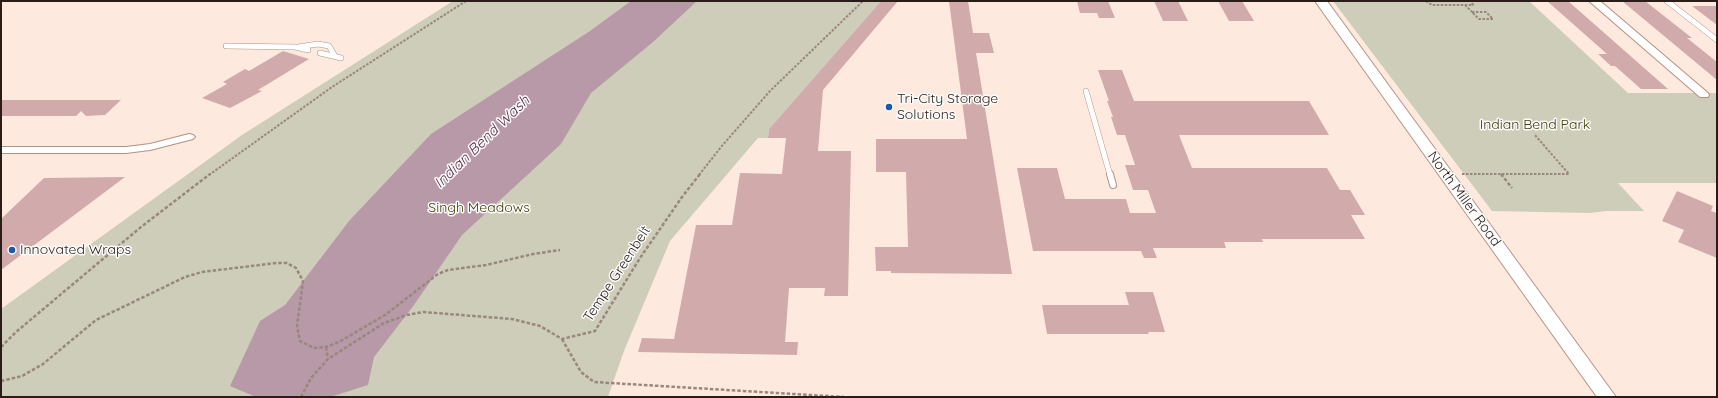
<!DOCTYPE html>
<style>
body{margin:0}
#map{position:relative;width:1718px;height:398px;overflow:hidden;background:#fee9df;font-family:Quicksand,sans-serif}
canvas{display:block}
.frame{position:absolute;inset:0;border:2px solid #2a1d17;pointer-events:none}
</style>
<div id="map">
<canvas width="1718" height="398"></canvas>
<div class="frame"></div>
</div>
<script>
const context = document.querySelector('canvas').getContext('2d');
context.lineJoin = 'round';
function fill(path, color) { context.fillStyle = color; context.fill(path, 'evenodd'); }
const toPath = rows => new Path2D(rows.map(r => 'M' + r).join(''));
function strokePath(path, color, width, dash) { context.strokeStyle = color; context.lineWidth = width; context.lineCap = dash ? 'butt' : 'round'; context.setLineDash(dash || []); context.stroke(path); }
function drawText(font, color, halo, rows, align = 'center') {
  context.font = font + ' Quicksand,sans-serif'; context.lineWidth = 3; context.setLineDash([]); context.textBaseline = 'middle'; context.strokeStyle = halo; context.fillStyle = color; for (const [text, x, y, turn = 0] of rows) {
    context.save(); context.translate(x, y); context.rotate((+turn || 0) * Math.PI / 180); context.textAlign = isNaN(turn) ? turn : align; if (halo) context.strokeText(text, 0, 0); context.fillText(text, 0, 0); context.restore();
  }
}
const green = toPath([
 [453,1,881,1,769,129,768,138,758,138,670,241,624,351,608,397,1,397,1,309,242,135],
 [1333,1,1529,1,1628,93,1717,93,1717,183,1618,183,1644,211,1606,211,1590,213,1492,211]
]);
const water = toPath([
 [631,1,697,1,653,42,591,93,561,144,462,235,414,305,374,357,368,385,330,397,256,397,230,386,260,321,285,305,349,221,431,134,590,31]
]);
const building = toPath([
 [881,1,898,1,823,90,818,151,851,151,848,296,824,296,825,288,789,288,785,342,798,342,797,355,638,352,642,338,674,339,696,225,732,225,740,173,782,174,786,138,768,138,769,129],
 [949,1,968,1,973,33,989,33,994,53,976,53,1012,274,891,273,891,271,876,271,875,247,908,247,906,172,876,172,876,139,967,139],
 [1077,1,1108,1,1115,18,1099,18,1097,13,1080,13],
 [1154,1,1178,1,1188,21,1163,21],
 [1218,1,1242,1,1254,21,1229,21],
 [1547,1,1568,1,1668,89,1641,89,1615,66,1611,66,1598,54,1607,54],
 [1622,1,1645,1,1692,38,1687,38,1717,62,1717,80],
 [1692,6,1717,6,1717,25],
 [283,51,309,59,258,90,262,91,230,108,202,98,227,84,223,82,245,69,249,71],
 [1098,70,1122,70,1134,101,1309,101,1329,135,1179,135,1192,168,1327,168,1340,190,1350,190,1365,215,1351,215,1365,239,1262,239,1263,242,1224,242,1226,248,1153,248,1157,258,1144,258,1141,251,1033,251,1017,168,1057,168,1065,199,1126,199,1130,213,1156,213,1148,190,1133,190,1125,165,1135,165,1125,135,1117,135,1111,117,1113,117,1107,101,1109,101],
 [1,100,121,100,105,115,86,116,81,111,76,116,1,116],
 [125,177,1,270,1,219,44,178],
 [1677,191,1713,206,1711,211,1717,213,1717,258,1678,242,1684,230,1662,221],
 [1125,292,1153,292,1165,332,1148,332,1149,334,1047,334,1042,305,1129,305]
]);
const pathFar1 = toPath([
 [1426,1,1432,5,1473,5,1471,1],
 [1465,5,1472,12],
 [1472,12,1486,12,1493,19,1479,19,1472,12],
 [1462,174,1569,174,1534,134],
 [209,175,332,87,466,1],
 [699,175,721,147,770,91,863,1]
]);
const path = toPath([
 [1501,174,1512,188],
 [562,339,581,372,594,382,844,397],
 [1,347,16,332,141,227,210,174],
 [326,347,328,359],
 [1,381,22,376,43,364,96,320,185,277,202,272,276,263,287,263,296,268,303,281,297,326,300,341,314,348,326,347,339,342,385,315,438,274,448,270,486,265,533,254,560,250],
 [301,397,311,378,328,359,384,323,407,315,423,312,512,319,540,326,562,339,595,331,640,258,682,197,700,174]
]);
const serviceFar1 = toPath([
 [1667,1,1717,40],
 [226,46,295,47,308,50],
 [298,47,318,44,329,46,335,56],
 [320,53,341,58],
 [1086,91,1110,175]
]);
const service = toPath([
 [1110,174,1113,185]
]);
const minor = toPath([
 [1589,1,1600,1,1708,93,1709,95,1708,97,1700,97,1589,1],
 [189,134,193,135,195,137,193,139,150,150,126,153,1,153,1,147,126,147,150,144,189,134]
]);
const tertiary = toPath([
 [1315,1,1327,1,1616,397,1597,397,1315,1]
]);
const markers = [
 [889,107,4,"#1d58a9"],
 [12,250,4,"#1d58a9"]
];
const poiNames = [
 ["Tri-City Storage",897,99],
 ["Solutions",897,115],
 ["Innovated Wraps",20,250]
];
const parkNames = [
 ["Indian Bend Park",1535,125],
 ["Singh Meadows",479,208]
];
const streetNames = [
 ["North Miller Road",1464,199,54],
 ["Tempe Greenbelt",617,274,-57]
];
const waterNames = [
 ["Indian Bend Wash",482,142,-44]
];
fill(green, '#cecdb9');
fill(water, '#b799a8');
fill(building, '#d1aaab');
strokePath(serviceFar1, '#b39283', 6);
strokePath(service, '#b39283', 8);
strokePath(minor, '#b39283', 2);
strokePath(tertiary, '#b39283', 2);
strokePath(pathFar1, '#98877e', 2, [2.5, 1.5]);
strokePath(path, '#98877e', 2.5, [3.5, 2]);
strokePath(serviceFar1, '#fff', 5);
strokePath(service, '#fff', 6);
fill(minor, '#fff');
fill(tertiary, '#fff');
for (const [x, y, r, color] of markers) { const dot = new Path2D(); dot.arc(x, y, r, 0, 2 * Math.PI); context.fillStyle = color; context.fill(dot); strokePath(dot, '#fbfbfb', 1.5); }
drawText('14px', '#2a1d17', '#fbfbfb', poiNames, 'left');
drawText('14px', '#423e06', '#fbfbfb', parkNames);
drawText('14px', '#2a1d17', '#fbfbfb', streetNames);
drawText('italic 15px', '#5d324a', '#fbfbfb', waterNames);
</script>
